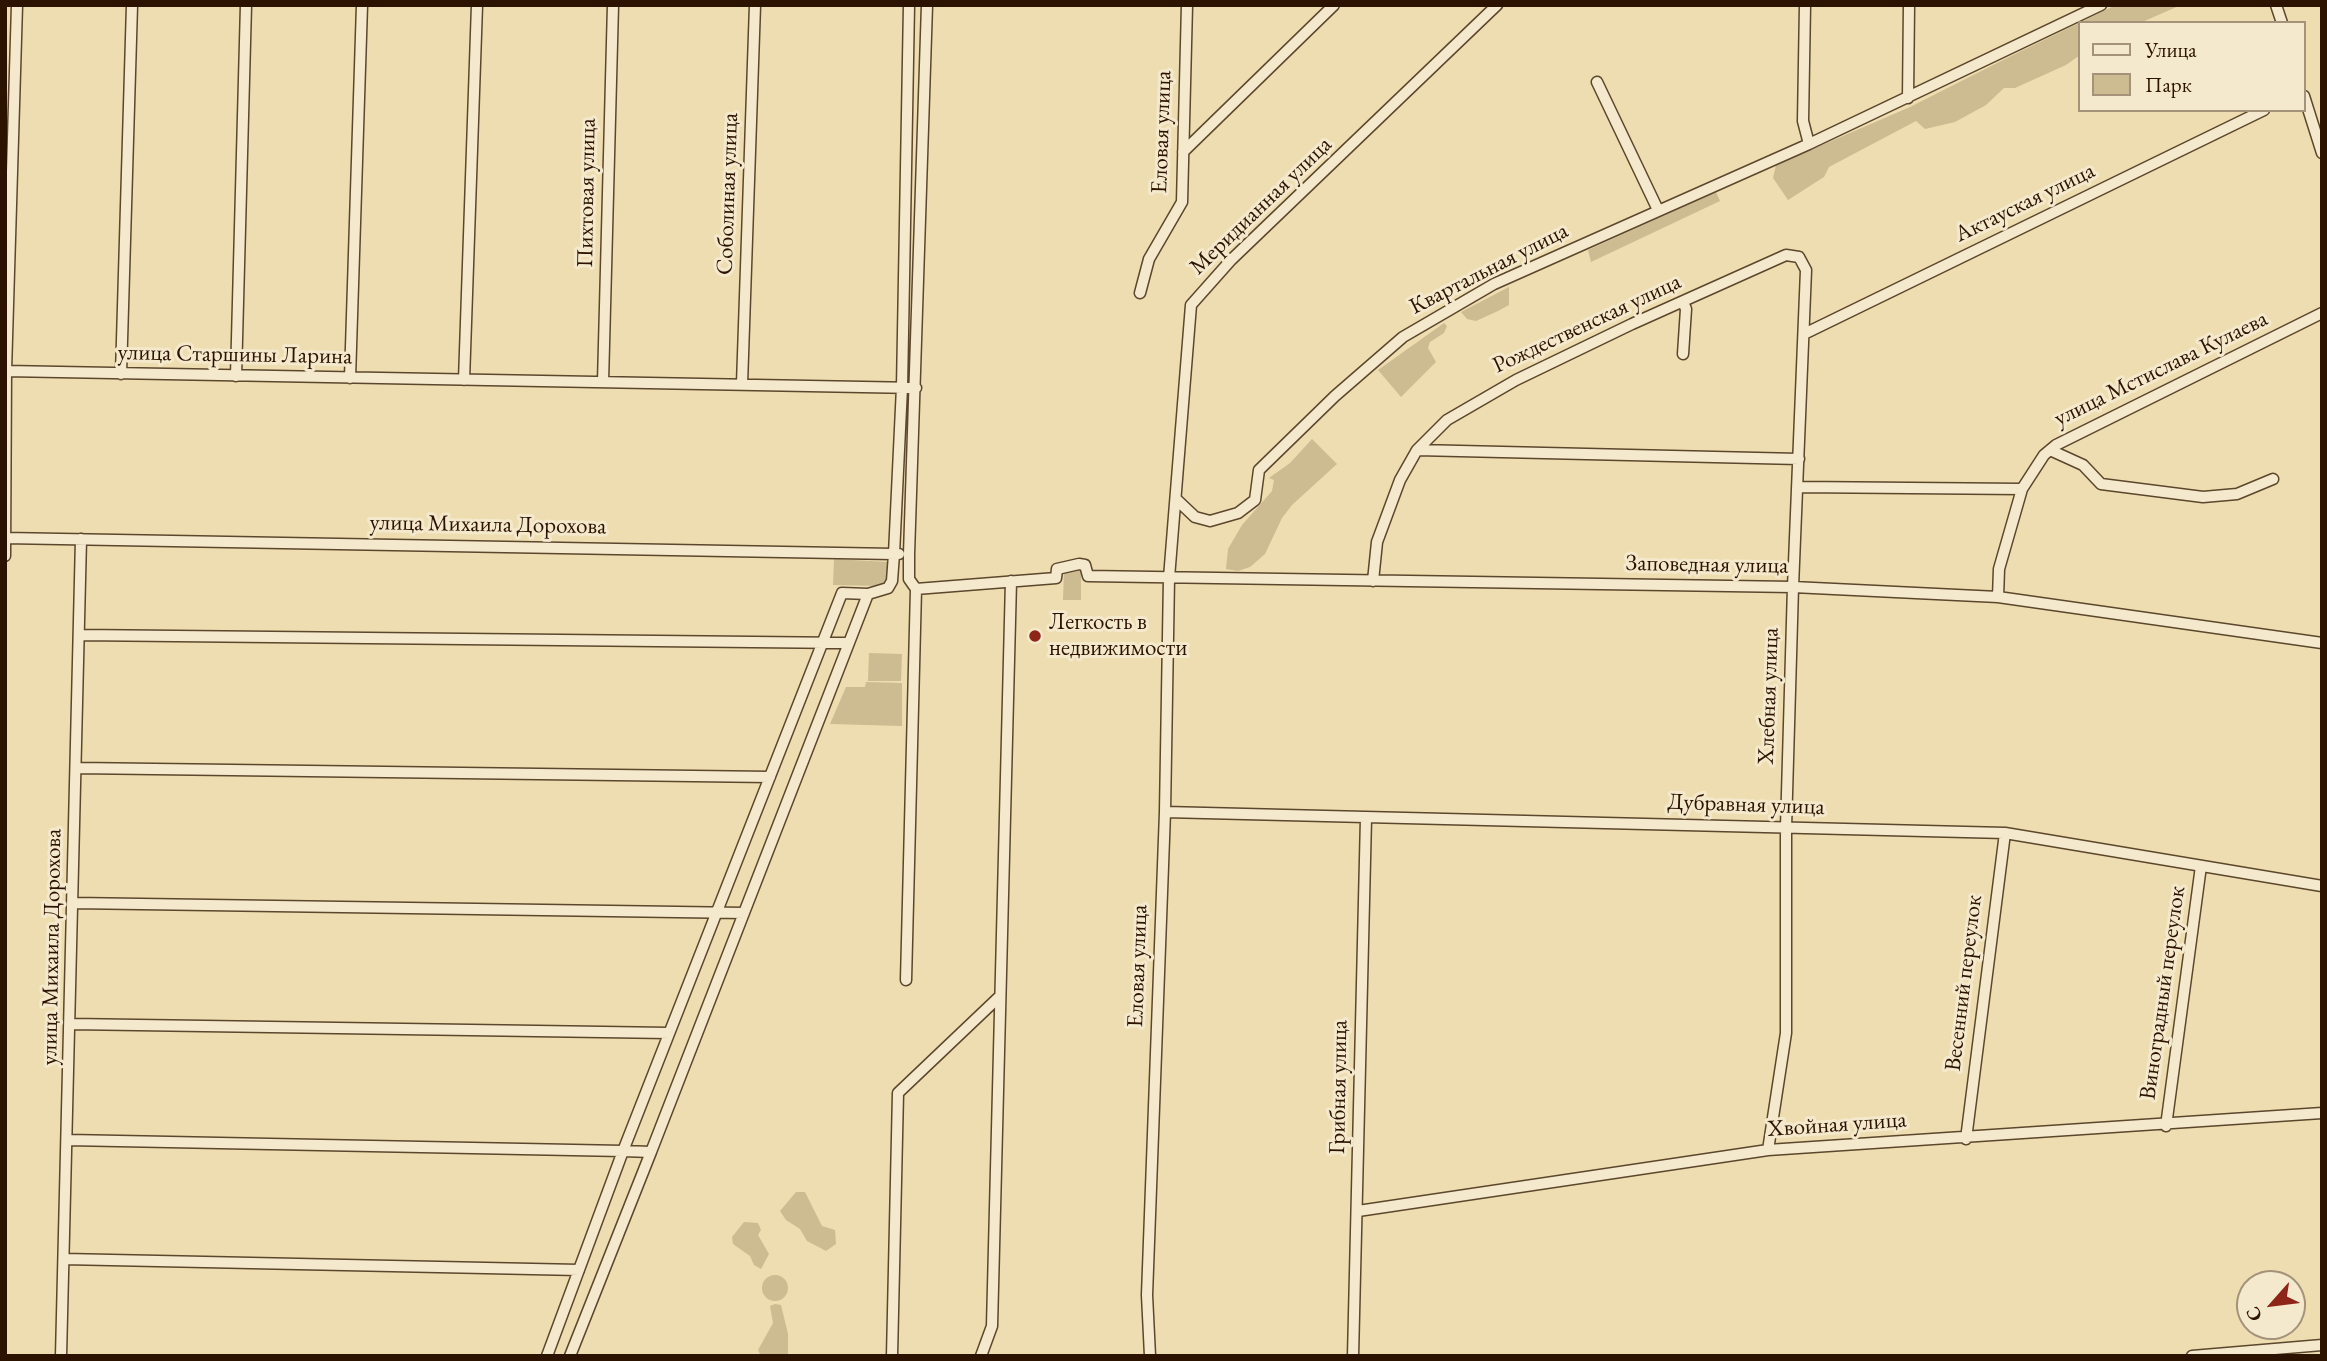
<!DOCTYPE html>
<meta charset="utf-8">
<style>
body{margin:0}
#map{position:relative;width:2327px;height:1361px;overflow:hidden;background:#eeddb0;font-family:"EB Garamond",serif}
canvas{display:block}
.frame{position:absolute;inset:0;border:7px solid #2c1300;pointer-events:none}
.legend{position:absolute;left:2078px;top:21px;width:228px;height:91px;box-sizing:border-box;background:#f4e9cc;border:2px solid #a4937a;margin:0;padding:9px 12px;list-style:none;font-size:21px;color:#2c1300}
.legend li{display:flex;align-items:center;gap:14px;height:35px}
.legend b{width:35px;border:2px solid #a4937a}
.north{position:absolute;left:2236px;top:1270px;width:70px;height:70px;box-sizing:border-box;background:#f4e9cc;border:2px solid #a4937a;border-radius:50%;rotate:242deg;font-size:19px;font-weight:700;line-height:28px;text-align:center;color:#2c1300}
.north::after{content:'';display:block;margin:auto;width:24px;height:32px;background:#8f2418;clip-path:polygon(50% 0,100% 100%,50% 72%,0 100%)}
</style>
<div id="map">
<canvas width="2327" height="1361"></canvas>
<div class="frame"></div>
<ul class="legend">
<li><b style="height:9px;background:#f4e9cc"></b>Улица</li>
<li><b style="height:19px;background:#cdbb92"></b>Парк</li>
</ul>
<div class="north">С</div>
</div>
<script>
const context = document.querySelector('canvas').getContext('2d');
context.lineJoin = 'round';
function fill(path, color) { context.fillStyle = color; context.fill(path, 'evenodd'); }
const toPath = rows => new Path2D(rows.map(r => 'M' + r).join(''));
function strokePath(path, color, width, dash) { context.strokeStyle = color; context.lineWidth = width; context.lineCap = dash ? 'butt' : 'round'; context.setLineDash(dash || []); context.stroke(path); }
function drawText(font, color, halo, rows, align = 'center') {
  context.font = font + ' "EB Garamond",serif'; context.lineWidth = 6; context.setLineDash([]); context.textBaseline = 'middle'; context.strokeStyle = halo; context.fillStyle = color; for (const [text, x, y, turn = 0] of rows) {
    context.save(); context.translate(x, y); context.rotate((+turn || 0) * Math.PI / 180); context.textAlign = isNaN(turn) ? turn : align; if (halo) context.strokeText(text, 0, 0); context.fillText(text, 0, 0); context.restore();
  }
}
const green = toPath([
 [2116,5,2181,5,2140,23,2080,23,2080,55,2066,65,2015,88,2004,88,1986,105,1955,122,1925,129,1916,121,1829,167,1824,177,1788,200,1773,178,1776,165,1910,107,2009,57],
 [1716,192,1720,201,1591,262,1588,250],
 [1509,287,1509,305,1498,311,1476,321,1467,319,1461,312],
 [1444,323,1447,326,1444,333,1430,342,1428,348,1436,362,1401,397,1378,370],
 [1312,439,1337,464,1292,505,1282,518,1265,554,1250,567,1238,571,1226,569,1228,549,1242,525,1272,491,1274,480,1269,478,1290,463],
 [834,559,888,562,888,581,879,586,833,585],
 [1064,570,1081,570,1081,600,1063,600],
 [869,653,902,654,901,681,868,681],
 [866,682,902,683,902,726,830,724,846,687,865,687],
 [796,1192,805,1192,822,1226,835,1230,836,1244,826,1251,807,1241,800,1229,786,1220,780,1211],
 [744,1222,758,1223,761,1230,758,1235,769,1254,761,1269,754,1265,750,1256,733,1244,732,1237],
 '762 1288a13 13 0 1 1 26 0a13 13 0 1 1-26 0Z',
 [775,1304,781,1305,788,1334,788,1356,761,1356,758,1350,773,1323,770,1306]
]);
const minor = toPath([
 [927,5,909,554,909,579,916,589,1056,578,1057,569,1079,564,1085,565,1088,576,1793,587,1998,597,2322,643],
 [1805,5,1803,121,1809,144],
 [2276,5,2282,23],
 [1597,82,1658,210],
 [2304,96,2322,153],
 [1908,98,1909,5],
 [1183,152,1334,5],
 [1140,293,1149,259,1182,202,1187,5],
 [1683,302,1686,309,1683,354],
 [1804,334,2264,110],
 [6,371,916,388],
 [121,374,132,5],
 [236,376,246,5],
 [350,378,362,5],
 [464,380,477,5],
 [603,382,613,5],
 [742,384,755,5],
 [1417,450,1799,459],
 [2050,450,2083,465,2101,484,2203,497,2237,494,2273,479],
 [1798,487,2022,489],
 [1176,499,1195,517,1210,521,1238,513,1255,500,1259,470,1335,396,1403,337,1494,284,1809,144,2101,5],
 [5,538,894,554,892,581,888,588,868,594,842,593,623,1151,651,1152,868,594],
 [899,554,894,554,902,387,909,5],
 [5,556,6,371,17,5],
 [1373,581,1377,542,1400,480,1417,450,1447,420,1516,380,1632,324,1786,255,1799,257,1806,270,1793,587,1786,828,1786,1033,1768,1150],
 [1998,597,1999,569,2022,489,2044,455,2056,445,2322,313],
 [79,635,849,643],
 [77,768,770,777],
 [1165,812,2005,833,2322,886],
 [74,903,744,913],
 [906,980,916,589],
 [71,1024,669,1033],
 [2166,1126,2201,866],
 [1966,1139,2005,833],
 [68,1140,623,1151,547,1356],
 [1358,1211,1768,1150,2322,1113],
 [64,1259,579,1270],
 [61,1356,81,539],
 [570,1356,651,1152],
 [892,1356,898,1093,999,997],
 [981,1356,992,1326,1011,581],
 [1150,1356,1147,1295,1165,812,1169,578,1191,305,1231,260,1497,5],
 [1353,1356,1366,818],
 [2192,1356,2322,1345]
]);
const markers = [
 [1035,636,7,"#8f2418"]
];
const streetNames = [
 ["Еловая улица",1162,132,-88],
 ["Пихтовая улица",587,193,-89],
 ["Соболиная улица",728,194,-88],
 ["Актауская улица",2025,203,-26],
 ["Меридианная улица",1261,206,-44],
 ["Квартальная улица",1489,269,-27],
 ["Рождественская улица",1587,324,-25],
 ["улица Старшины Ларина",235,355,1],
 ["улица Мстислава Кулаева",2161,369,-26],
 ["улица Михаила Дорохова",488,525,1],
 ["Заповедная улица",1707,565,1],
 ["Хлебная улица",1769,696,-88],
 ["Дубравная улица",1746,805,2],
 ["улица Михаила Дорохова",52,947,-89],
 ["Еловая улица",1138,966,-88],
 ["Весенний переулок",1964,983,-83],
 ["Виноградный переулок",2163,993,-82],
 ["Грибная улица",1339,1087,-89],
 ["Хвойная улица",1837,1125,-4]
];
const poiNames = [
 ["Легкость в",1049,623],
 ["недвижимости",1049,649]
];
fill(green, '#cdbb92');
strokePath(minor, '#5c462c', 13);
strokePath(minor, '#f4e9cc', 10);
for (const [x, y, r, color] of markers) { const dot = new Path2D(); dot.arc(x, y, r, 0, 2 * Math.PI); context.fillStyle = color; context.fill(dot); strokePath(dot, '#f4e9cc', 2.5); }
drawText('23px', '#2c1300', '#f4e9cc', streetNames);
drawText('23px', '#2c1300', '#f4e9cc', poiNames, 'left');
</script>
